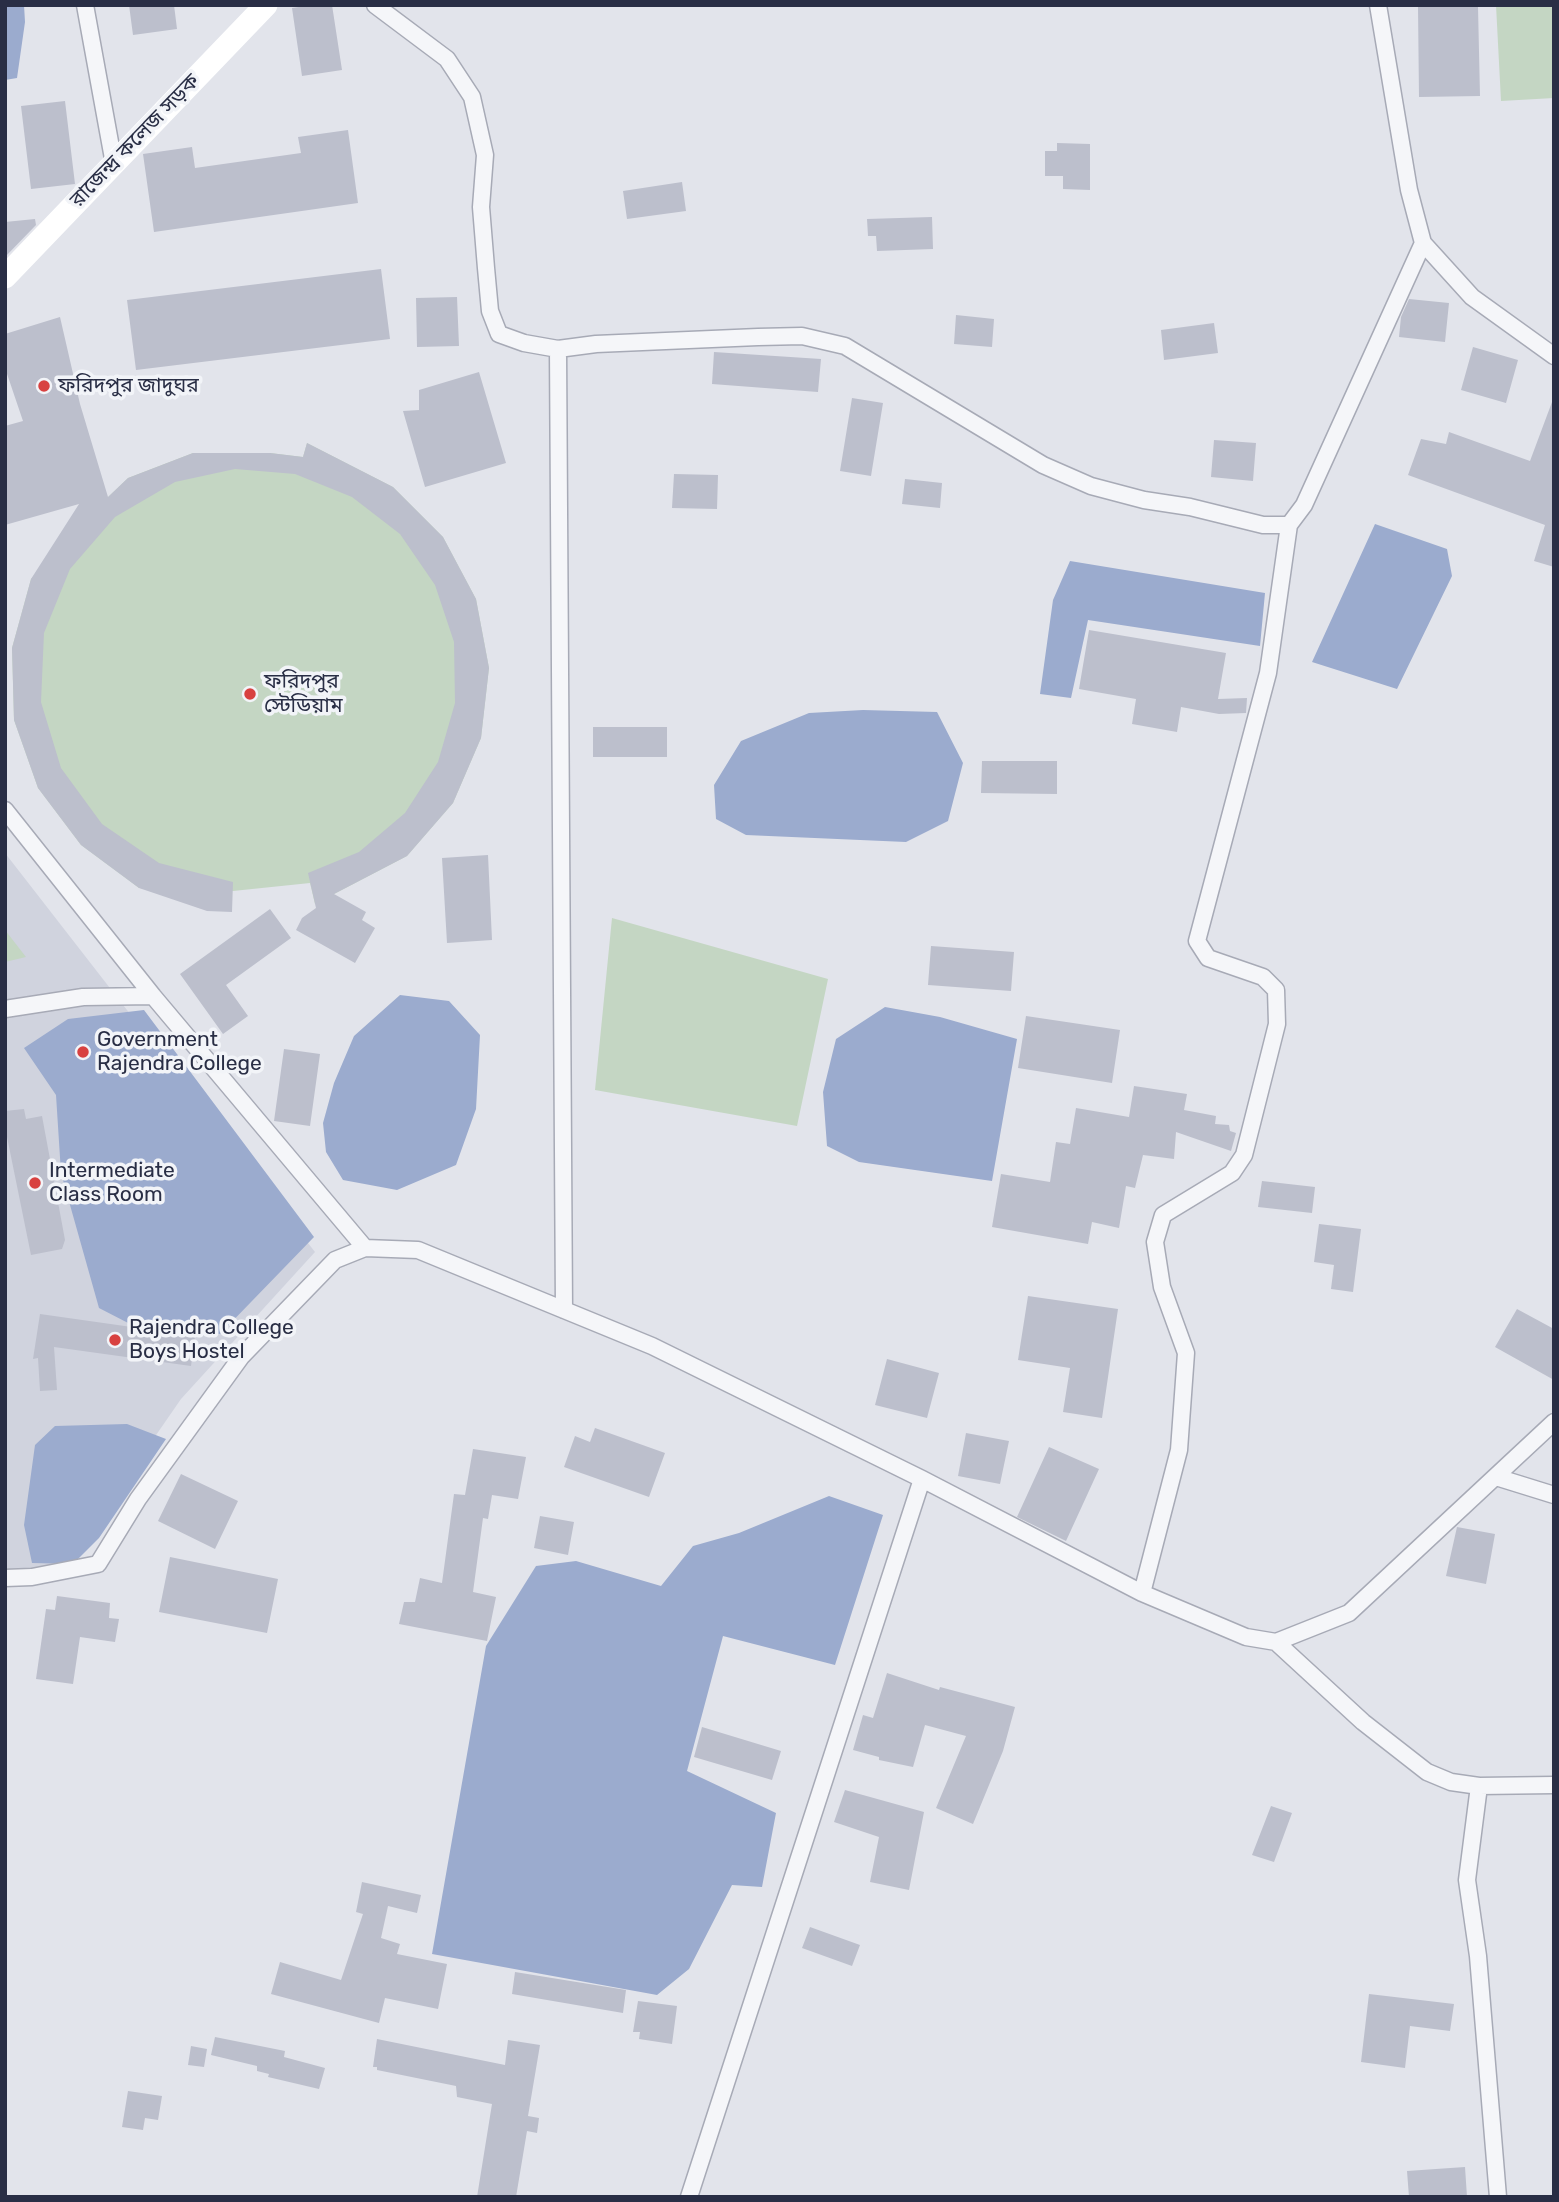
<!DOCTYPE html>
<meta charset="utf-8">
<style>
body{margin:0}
#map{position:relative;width:1559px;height:2202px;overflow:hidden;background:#e2e4eb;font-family:Rubik,sans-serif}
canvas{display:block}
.frame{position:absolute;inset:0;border:7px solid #292e45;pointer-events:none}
</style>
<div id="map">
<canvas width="1559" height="2202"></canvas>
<div class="frame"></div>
</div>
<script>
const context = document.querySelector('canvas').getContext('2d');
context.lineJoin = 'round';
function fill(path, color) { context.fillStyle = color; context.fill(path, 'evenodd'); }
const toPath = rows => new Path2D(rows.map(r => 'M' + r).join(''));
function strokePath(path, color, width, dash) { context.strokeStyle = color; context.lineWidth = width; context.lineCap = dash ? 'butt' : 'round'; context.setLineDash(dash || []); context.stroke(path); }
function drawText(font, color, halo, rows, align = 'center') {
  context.font = font + ' Rubik,"Noto Sans Bengali",sans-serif'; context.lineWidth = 7; context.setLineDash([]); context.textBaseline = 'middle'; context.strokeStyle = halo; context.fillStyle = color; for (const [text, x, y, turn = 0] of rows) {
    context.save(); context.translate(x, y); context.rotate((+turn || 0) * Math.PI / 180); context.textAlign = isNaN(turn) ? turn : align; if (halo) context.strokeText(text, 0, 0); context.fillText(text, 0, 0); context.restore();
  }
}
const built = toPath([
 [5,853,315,1252,181,1399,62,1571,5,1571]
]);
const green = toPath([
 [1496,5,1554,5,1554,98,1501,101],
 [307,443,393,487,443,537,476,599,489,668,481,738,453,803,407,856,315,904,310,883,233,891,139,888,81,845,38,788,14,720,12,648,31,579,83,521,128,478,193,453,270,453,303,457],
 [612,918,828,979,797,1126,595,1090],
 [5,930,26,957,5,962]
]);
const water = toPath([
 [5,5,24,5,25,22,17,78,5,80],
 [1375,524,1447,549,1452,576,1397,689,1312,662],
 [1070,561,1265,593,1260,646,1088,620,1071,698,1040,694,1053,600],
 [863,710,937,712,963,763,948,821,906,842,746,835,716,819,714,785,741,741,809,713],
 [400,995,449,1001,480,1035,476,1109,456,1165,397,1190,343,1180,326,1152,323,1123,334,1083,354,1036],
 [885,1007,940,1017,1017,1039,992,1181,859,1162,827,1146,823,1092,836,1039],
 [144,1010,314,1237,220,1334,132,1325,99,1308,61,1173,56,1095,24,1048,68,1019],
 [127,1424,166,1439,99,1538,73,1564,32,1563,24,1525,35,1445,55,1426],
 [829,1496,883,1515,835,1665,723,1636,687,1771,776,1813,762,1887,732,1885,689,1969,657,1995,432,1954,486,1646,536,1566,576,1561,661,1586,693,1546,739,1533]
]);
const building = toPath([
 [129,5,174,5,177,29,133,35],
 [312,5,332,5,342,70,302,76,292,8],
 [1418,7,1478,7,1480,96,1419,97],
 [65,101,75,184,31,189,21,106],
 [348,130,358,203,154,232,143,154,192,147,195,168,301,153,298,137],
 [1057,143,1090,144,1090,190,1063,189,1063,176,1045,176,1045,151,1057,151],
 [682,182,686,211,627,219,623,191],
 [932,217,933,249,877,251,876,236,868,236,867,219],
 [35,219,36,225,5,257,5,222],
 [381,269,390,339,136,370,127,300],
 [457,297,459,346,417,347,416,298],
 [1409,299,1449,303,1445,342,1399,337,1401,317],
 [956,315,994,319,992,347,954,344],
 [60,317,80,404,108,497,128,478,193,453,270,453,303,457,307,443,393,487,443,537,476,599,489,668,481,738,453,803,407,856,334,894,366,912,362,920,375,928,355,963,296,930,302,918,316,908,308,873,359,852,405,813,438,762,455,703,454,642,435,585,400,534,352,497,295,474,235,469,175,482,115,517,70,569,44,633,41,702,61,768,102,824,159,863,233,882,232,912,207,911,139,888,81,845,38,788,14,720,12,648,31,579,79,504,5,525,5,426,23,421,5,368,5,334],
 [1214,323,1218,353,1164,360,1161,330],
 [1473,347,1518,360,1506,403,1461,390],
 [714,352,821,359,818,392,712,384],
 [479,372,506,463,425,487,403,411,419,410,419,390],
 [852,398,883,403,871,476,840,471],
 [1552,402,1554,403,1554,567,1534,561,1545,525,1408,475,1421,439,1446,444,1449,432,1530,461],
 [1214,440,1256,443,1253,481,1211,477],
 [674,474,718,475,717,509,672,508],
 [905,479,942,483,940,508,902,504],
 [1089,630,1226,653,1218,699,1247,698,1246,713,1219,714,1181,707,1177,732,1132,724,1136,699,1079,689],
 [593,727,667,727,667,757,593,757],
 [982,761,1057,761,1057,794,981,793],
 [488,855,492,940,447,943,442,858],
 [270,909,291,938,226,985,248,1016,223,1034,180,974],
 [931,946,1014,952,1011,991,928,985],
 [1026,1016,1120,1030,1112,1083,1018,1068],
 [284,1049,320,1054,310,1126,274,1121],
 [1134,1086,1187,1094,1184,1110,1216,1116,1215,1124,1229,1125,1230,1131,1236,1133,1231,1151,1176,1132,1174,1159,1143,1155,1135,1188,1126,1186,1119,1228,1092,1222,1088,1244,992,1227,1001,1174,1050,1182,1056,1142,1070,1144,1076,1108,1129,1117],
 [24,1109,26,1119,42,1116,65,1240,62,1249,31,1255,5,1127,5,1111],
 [1262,1181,1315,1187,1312,1213,1258,1207],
 [1319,1224,1361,1229,1353,1292,1331,1289,1334,1265,1314,1262],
 [1028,1296,1118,1309,1102,1418,1063,1412,1070,1368,1018,1360],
 [1517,1309,1554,1329,1554,1380,1495,1347],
 [40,1314,195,1336,191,1366,54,1347,57,1390,40,1391,38,1358,33,1359],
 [887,1359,939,1373,927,1418,875,1405],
 [595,1428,665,1453,649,1497,564,1467,575,1436,590,1442],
 [966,1433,1009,1441,1000,1484,958,1476],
 [1049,1447,1099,1469,1066,1541,1017,1517],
 [473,1449,526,1457,518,1499,492,1495,488,1519,483,1518,473,1592,496,1597,487,1641,399,1624,404,1602,415,1602,420,1578,442,1583,454,1494,465,1495],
 [181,1474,238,1501,215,1549,158,1521],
 [540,1516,574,1522,568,1555,534,1548],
 [1457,1527,1495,1534,1486,1584,1446,1576],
 [170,1557,278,1579,267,1633,159,1612],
 [57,1596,110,1603,109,1618,119,1619,115,1642,80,1637,73,1684,36,1679,46,1609,55,1610],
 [887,1673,939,1690,940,1687,1015,1707,1003,1751,973,1824,936,1808,966,1736,925,1725,913,1767,879,1760,879,1757,853,1750,863,1715,873,1718],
 [702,1727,781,1751,772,1780,694,1757],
 [845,1790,924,1812,909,1890,870,1882,879,1837,834,1822],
 [1271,1806,1292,1813,1274,1862,1252,1855],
 [362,1882,421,1895,417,1913,388,1906,381,1938,400,1944,397,1954,447,1964,438,2009,385,1998,379,2023,271,1994,280,1962,341,1980,363,1914,356,1912],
 [810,1927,860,1945,852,1966,802,1948],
 [515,1972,626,1990,623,2013,512,1994],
 [1369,1994,1454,2004,1450,2031,1410,2026,1405,2068,1361,2062],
 [638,2001,677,2006,672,2044,639,2039,640,2032,633,2032],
 [215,2037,285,2051,284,2057,325,2068,319,2089,268,2077,269,2074,257,2071,257,2066,211,2055],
 [377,2039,505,2065,508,2040,540,2045,528,2116,539,2118,537,2133,527,2131,516,2197,477,2197,492,2104,457,2097,456,2086,377,2070,377,2067,373,2067],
 [191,2046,207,2049,204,2067,188,2065],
 [128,2091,162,2096,158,2120,145,2118,143,2130,122,2127],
 [1465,2167,1467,2197,1409,2197,1407,2171]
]);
const street = toPath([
 [85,5,114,164],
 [375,5,447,59,472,97,485,155,481,207,486,268,490,311,499,334,524,343,558,349,596,344,758,337,802,336,845,346,1043,465,1091,486,1144,500,1190,507,1263,525,1289,525,1304,505,1423,243],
 [1378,5,1409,190,1423,243,1472,297,1554,356],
 [558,349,564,1310],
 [5,810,153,996,365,1248],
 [5,1009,83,997,153,996],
 [1496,1477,1554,1495],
 [5,1578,32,1577,98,1564,138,1499,241,1357,335,1260,365,1248,418,1250,652,1346,922,1479,1142,1593,1246,1637,1276,1642,1349,1613,1554,1422],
 [1142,1593,1179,1450,1186,1353,1162,1287,1155,1242,1163,1215,1232,1173,1244,1155,1277,1024,1276,990,1263,977,1208,958,1197,941,1268,673,1289,525],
 [1276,1642,1363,1722,1427,1772,1451,1782,1479,1786,1554,1785],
 [1479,1786,1467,1880,1478,1956,1498,2197],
 [689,2197,922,1479]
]);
const secondary = toPath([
 [5,277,266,5]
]);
const markers = [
 [44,386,7,"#d84140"],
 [250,694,7,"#d84140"],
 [83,1052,7,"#d84140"],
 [35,1183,7,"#d84140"],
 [115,1340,7,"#d84140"]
];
const streetNames = [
 ["রাজেন্দ্র কলেজ সড়ক",135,141,-46]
];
const poiNames = [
 ["ফরিদপুর জাদুঘর",58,386],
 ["ফরিদপুর",264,682],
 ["স্টেডিয়াম",264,706],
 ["Government",97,1040],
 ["Rajendra College",97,1064],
 ["Intermediate",49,1171],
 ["Class Room",49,1195],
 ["Rajendra College",129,1328],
 ["Boys Hostel",129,1352]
];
fill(built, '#d0d3de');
fill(green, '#c4d6c3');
fill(water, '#9babce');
fill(building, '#bcbfcc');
strokePath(street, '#a7aab6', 19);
strokePath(street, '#f5f6f9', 16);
strokePath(secondary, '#fff', 23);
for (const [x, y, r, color] of markers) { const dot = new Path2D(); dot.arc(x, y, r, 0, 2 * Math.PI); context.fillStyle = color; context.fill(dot); strokePath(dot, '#f2f4f8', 2.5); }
drawText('21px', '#292e45', '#f2f4f8', streetNames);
drawText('21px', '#292e45', '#f2f4f8', poiNames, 'left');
</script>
